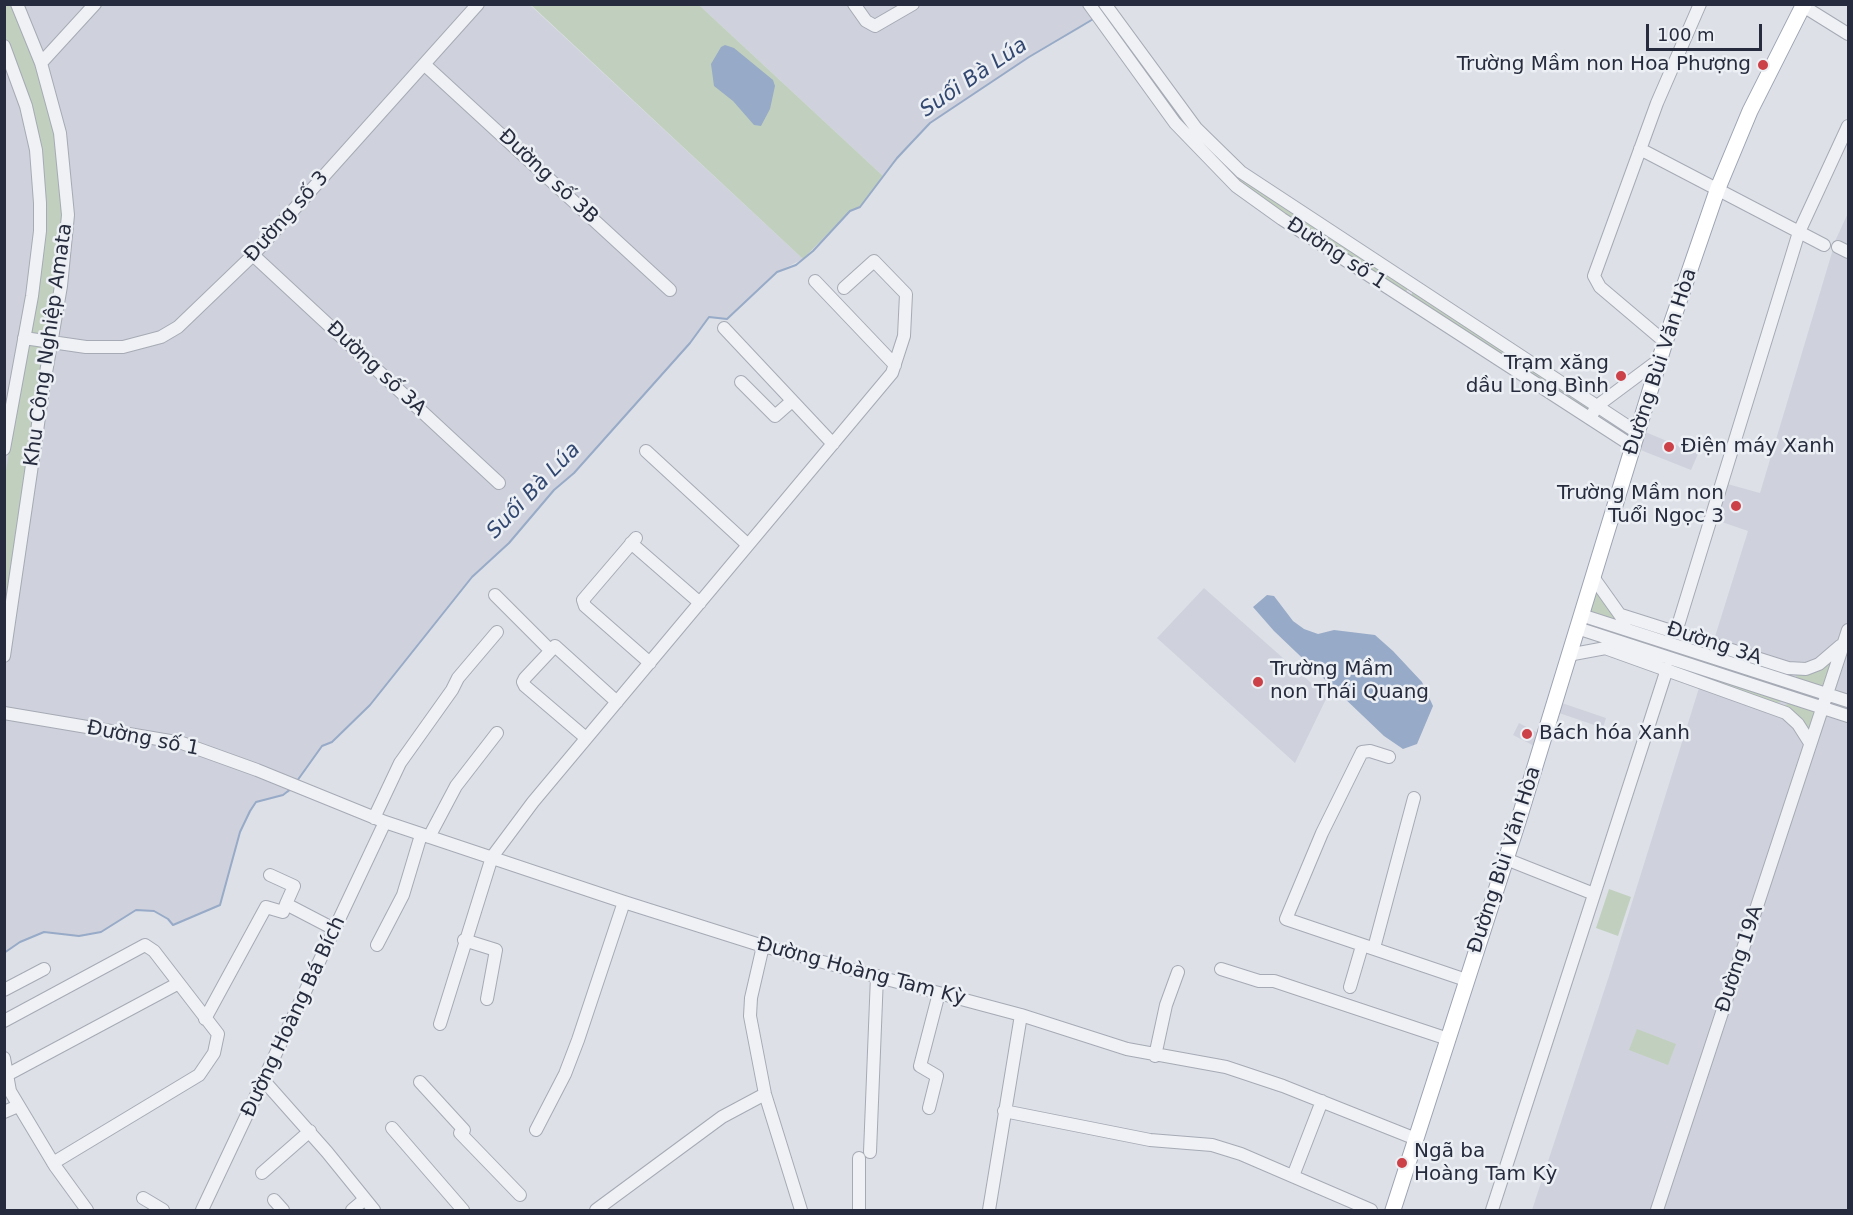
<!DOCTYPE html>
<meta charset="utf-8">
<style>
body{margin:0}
#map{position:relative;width:1853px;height:1215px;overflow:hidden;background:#dde0e7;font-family:"DejaVu Sans",sans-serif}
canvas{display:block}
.frame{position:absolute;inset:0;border:6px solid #262c3d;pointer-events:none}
.scale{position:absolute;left:1646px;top:24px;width:116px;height:27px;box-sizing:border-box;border:3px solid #262c3d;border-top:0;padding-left:8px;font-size:18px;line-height:21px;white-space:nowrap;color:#262c3d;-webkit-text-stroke:4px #eceff4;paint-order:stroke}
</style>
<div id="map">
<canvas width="1853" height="1215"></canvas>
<div class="frame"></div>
<div class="scale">100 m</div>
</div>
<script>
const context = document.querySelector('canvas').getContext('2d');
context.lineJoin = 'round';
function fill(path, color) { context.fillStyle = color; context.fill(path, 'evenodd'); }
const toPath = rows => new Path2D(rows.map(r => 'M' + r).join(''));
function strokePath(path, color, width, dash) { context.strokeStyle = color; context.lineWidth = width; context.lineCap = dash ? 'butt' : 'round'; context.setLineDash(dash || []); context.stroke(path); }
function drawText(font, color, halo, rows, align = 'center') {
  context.font = font + ' "DejaVu Sans",sans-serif'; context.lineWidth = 5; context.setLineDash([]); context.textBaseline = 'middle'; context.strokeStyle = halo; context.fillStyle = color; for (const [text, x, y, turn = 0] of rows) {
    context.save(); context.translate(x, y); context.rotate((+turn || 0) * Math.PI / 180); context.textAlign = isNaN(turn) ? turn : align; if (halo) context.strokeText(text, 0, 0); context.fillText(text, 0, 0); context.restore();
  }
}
const built = toPath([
 [5,5,530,5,803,259,777,272,727,319,709,318,690,343,574,473,554,490,509,543,472,577,370,705,332,742,322,746,290,792,256,803,240,832,220,905,173,925,168,919,154,911,136,910,101,932,79,936,44,932,20,942,5,953],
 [699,5,1113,5,1079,29,1029,57,930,123,883,176],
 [1848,213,1848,1210,1532,1210,1609,976,1748,531,1713,519,1724,483,1760,493,1836,239],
 [1643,431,1698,454,1691,470,1638,449],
 [1204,588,1327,697,1295,763,1157,638],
 [1559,702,1606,718,1603,728,1556,712],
 [1519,723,1540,734,1536,747,1513,735]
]);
const green = toPath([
 [4,5,12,5,37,64,55,133,63,225,47,339,29,336,41,254,30,104,5,35],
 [531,5,699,5,883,176,860,207,850,211,803,259],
 [1092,5,1102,5,1211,149,1206,154],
 [1215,152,1408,287,1405,296,1283,216,1210,158],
 [1413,290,1593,407,1589,415,1410,299],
 [28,341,47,344,5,626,5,476],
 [1595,587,1623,623,1587,612],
 [1584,620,1794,687,1792,693,1582,625],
 [1623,647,1785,700,1775,704],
 [1836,657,1827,688,1798,679,1794,673],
 [1791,702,1820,711,1812,736,1782,707],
 [1609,889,1631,897,1618,936,1596,928],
 [1637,1029,1676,1044,1668,1065,1629,1050]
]);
const water = toPath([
 [725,45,734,48,773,80,775,86,770,109,761,126,754,125,733,101,714,86,711,64,721,47],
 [1267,595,1274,596,1293,621,1304,629,1318,634,1334,630,1375,635,1393,651,1422,682,1433,706,1417,744,1403,749,1384,736,1274,631,1253,607]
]);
const stream = toPath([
 [297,781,322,746,332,742,370,705,472,577,509,543,554,490,574,473,690,343,709,317,727,319,777,272,796,265,813,251,850,211,860,207,897,158,930,123,1029,57,1095,18],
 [4,953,20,942,44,932,79,936,101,932,136,910,154,911,168,919,173,925,220,905,240,832,250,811,256,802,283,795,292,788]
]);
const minor = toPath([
 [854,4,866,21,875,26,913,4],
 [1089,4,1175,123,1236,186,1282,219,1634,447],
 [1105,4,1196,128,1241,172,1638,433],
 [1803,6,1848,34],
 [4,46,26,106,36,150,40,203,40,231,32,296,4,449],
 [41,63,95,4],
 [425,65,670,290],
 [1640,149,1824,245],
 [1838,247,1848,252],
 [253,255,499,483],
 [815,281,895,365],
 [724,328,833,444],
 [24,338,86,347,123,347,161,337,178,327,253,255,478,4],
 [1665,342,1600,287,1594,276,1657,103,1700,4],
 [741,382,775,416,792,401],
 [1593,413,1597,406,1660,359],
 [646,451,748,545],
 [636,538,583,600,585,606,650,663],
 [631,543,700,603],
 [1593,577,1625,622],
 [495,595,550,650],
 [1581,615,1848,701],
 [1621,615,1788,668,1806,669,1819,664,1840,646],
 [1577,628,1848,716],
 [1676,632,1799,232,1848,126],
 [1605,648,1786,713,1798,724,1810,743],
 [1568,655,1611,647],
 [4,656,43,390,61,286,68,215,60,133,41,63,17,4],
 [4,713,182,743,257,770,385,822,624,902,763,946,1021,1015,1127,1049,1226,1067,1283,1086,1416,1139],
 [586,738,525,686,523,682,525,678,555,646,617,702],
 [1389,757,1370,751,1362,752,1322,833,1286,919,1466,980],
 [374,818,400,763,452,690,458,678,497,632],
 [429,837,456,786,497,733],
 [1506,859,1594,894],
 [270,875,294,886,286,904],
 [464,940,496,950,487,999],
 [377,945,403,895,421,835],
 [763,946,751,998,750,1016,765,1094,801,1210],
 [1374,948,1414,798],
 [1221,969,1259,981,1274,981,1448,1039],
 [1350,987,1362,946],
 [4,990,44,969],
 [205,1019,266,907,283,912,286,904,334,929],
 [4,1021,145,945,154,951,218,1034,214,1053,199,1075,53,1163],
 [440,1024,492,857,533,802,892,373,904,336,906,294,874,261,844,288],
 [1155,1056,1166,1005,1178,972],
 [4,1058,10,1091,55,1166,87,1210],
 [5,1076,177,984],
 [265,1082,327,1152,374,1210],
 [420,1082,464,1130],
 [929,1108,937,1076,920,1066,939,993],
 [1004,1111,1150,1140,1212,1145,1241,1154,1371,1210],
 [4,1112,18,1106],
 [392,1128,463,1210],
 [536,1130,565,1074,578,1040,624,902],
 [460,1133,520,1195],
 [870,1152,877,976],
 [859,1158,859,1210],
 [262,1173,310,1131],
 [1293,1176,1322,1101],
 [143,1198,163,1210],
 [274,1200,283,1210],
 [202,1210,385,822],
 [352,1210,365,1199],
 [596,1210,722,1117,765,1094],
 [989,1210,1021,1015],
 [1492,1210,1667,669],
 [1657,1210,1848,630]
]);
const major = toPath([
 [1393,1210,1518,822,1665,342,1718,188,1750,111,1804,4]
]);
const markers = [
 [1763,65,6,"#cc4148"],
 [1621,376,6,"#cc4148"],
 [1669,447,6,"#cc4148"],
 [1736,506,6,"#cc4148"],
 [1258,682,6,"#cc4148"],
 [1527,734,6,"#cc4148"],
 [1402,1163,6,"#cc4148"]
];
const poiNames = [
 ["Trường Mầm non Hoa Phượng",1751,65,"right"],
 ["Trạm xăng",1609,364,"right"],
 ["dầu Long Bình",1609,387,"right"],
 ["Điện máy Xanh",1681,447],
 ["Trường Mầm non",1724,494,"right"],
 ["Tuổi Ngọc 3",1724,517,"right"],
 ["Trường Mầm",1270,670],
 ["non Thái Quang",1270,693],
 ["Bách hóa Xanh",1539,734],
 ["Ngã ba",1414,1152],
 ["Hoàng Tam Kỳ",1414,1175]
];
const streetNames = [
 ["Đường số 3B",548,177,43],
 ["Đường số 3",287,217,-48],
 ["Đường số 1",1336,254,33],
 ["Khu Công Nghiệp Amata",49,345,-82],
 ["Đường Bùi Văn Hòa",1661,362,-72],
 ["Đường số 3A",376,369,43],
 ["Đường 3A",1714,644,18],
 ["Đường số 1",143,739,11],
 ["Đường Bùi Văn Hòa",1505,860,-72],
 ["Đường 19A",1740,959,-72],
 ["Đường Hoàng Tam Kỳ",861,972,15],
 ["Đường Hoàng Bá Bích",294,1017,-65]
];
const waterNames = [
 ["Suối Bà Lúa",974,78,-34],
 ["Suối Bà Lúa",534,491,-46]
];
fill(built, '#cfd2dc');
fill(green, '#c1d0be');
fill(water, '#97aac7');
strokePath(stream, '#97aac7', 2);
strokePath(minor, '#a6aab4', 14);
strokePath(major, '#9ca3b2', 17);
strokePath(minor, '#eff1f5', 12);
strokePath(major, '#fff', 15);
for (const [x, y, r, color] of markers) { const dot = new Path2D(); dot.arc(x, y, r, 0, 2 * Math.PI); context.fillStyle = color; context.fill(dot); strokePath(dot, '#eceff4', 2); }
drawText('20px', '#262c3d', '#eceff4', poiNames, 'left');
drawText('20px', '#262c3d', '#eceff4', streetNames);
drawText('italic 21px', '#314770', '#eceff4', waterNames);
</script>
